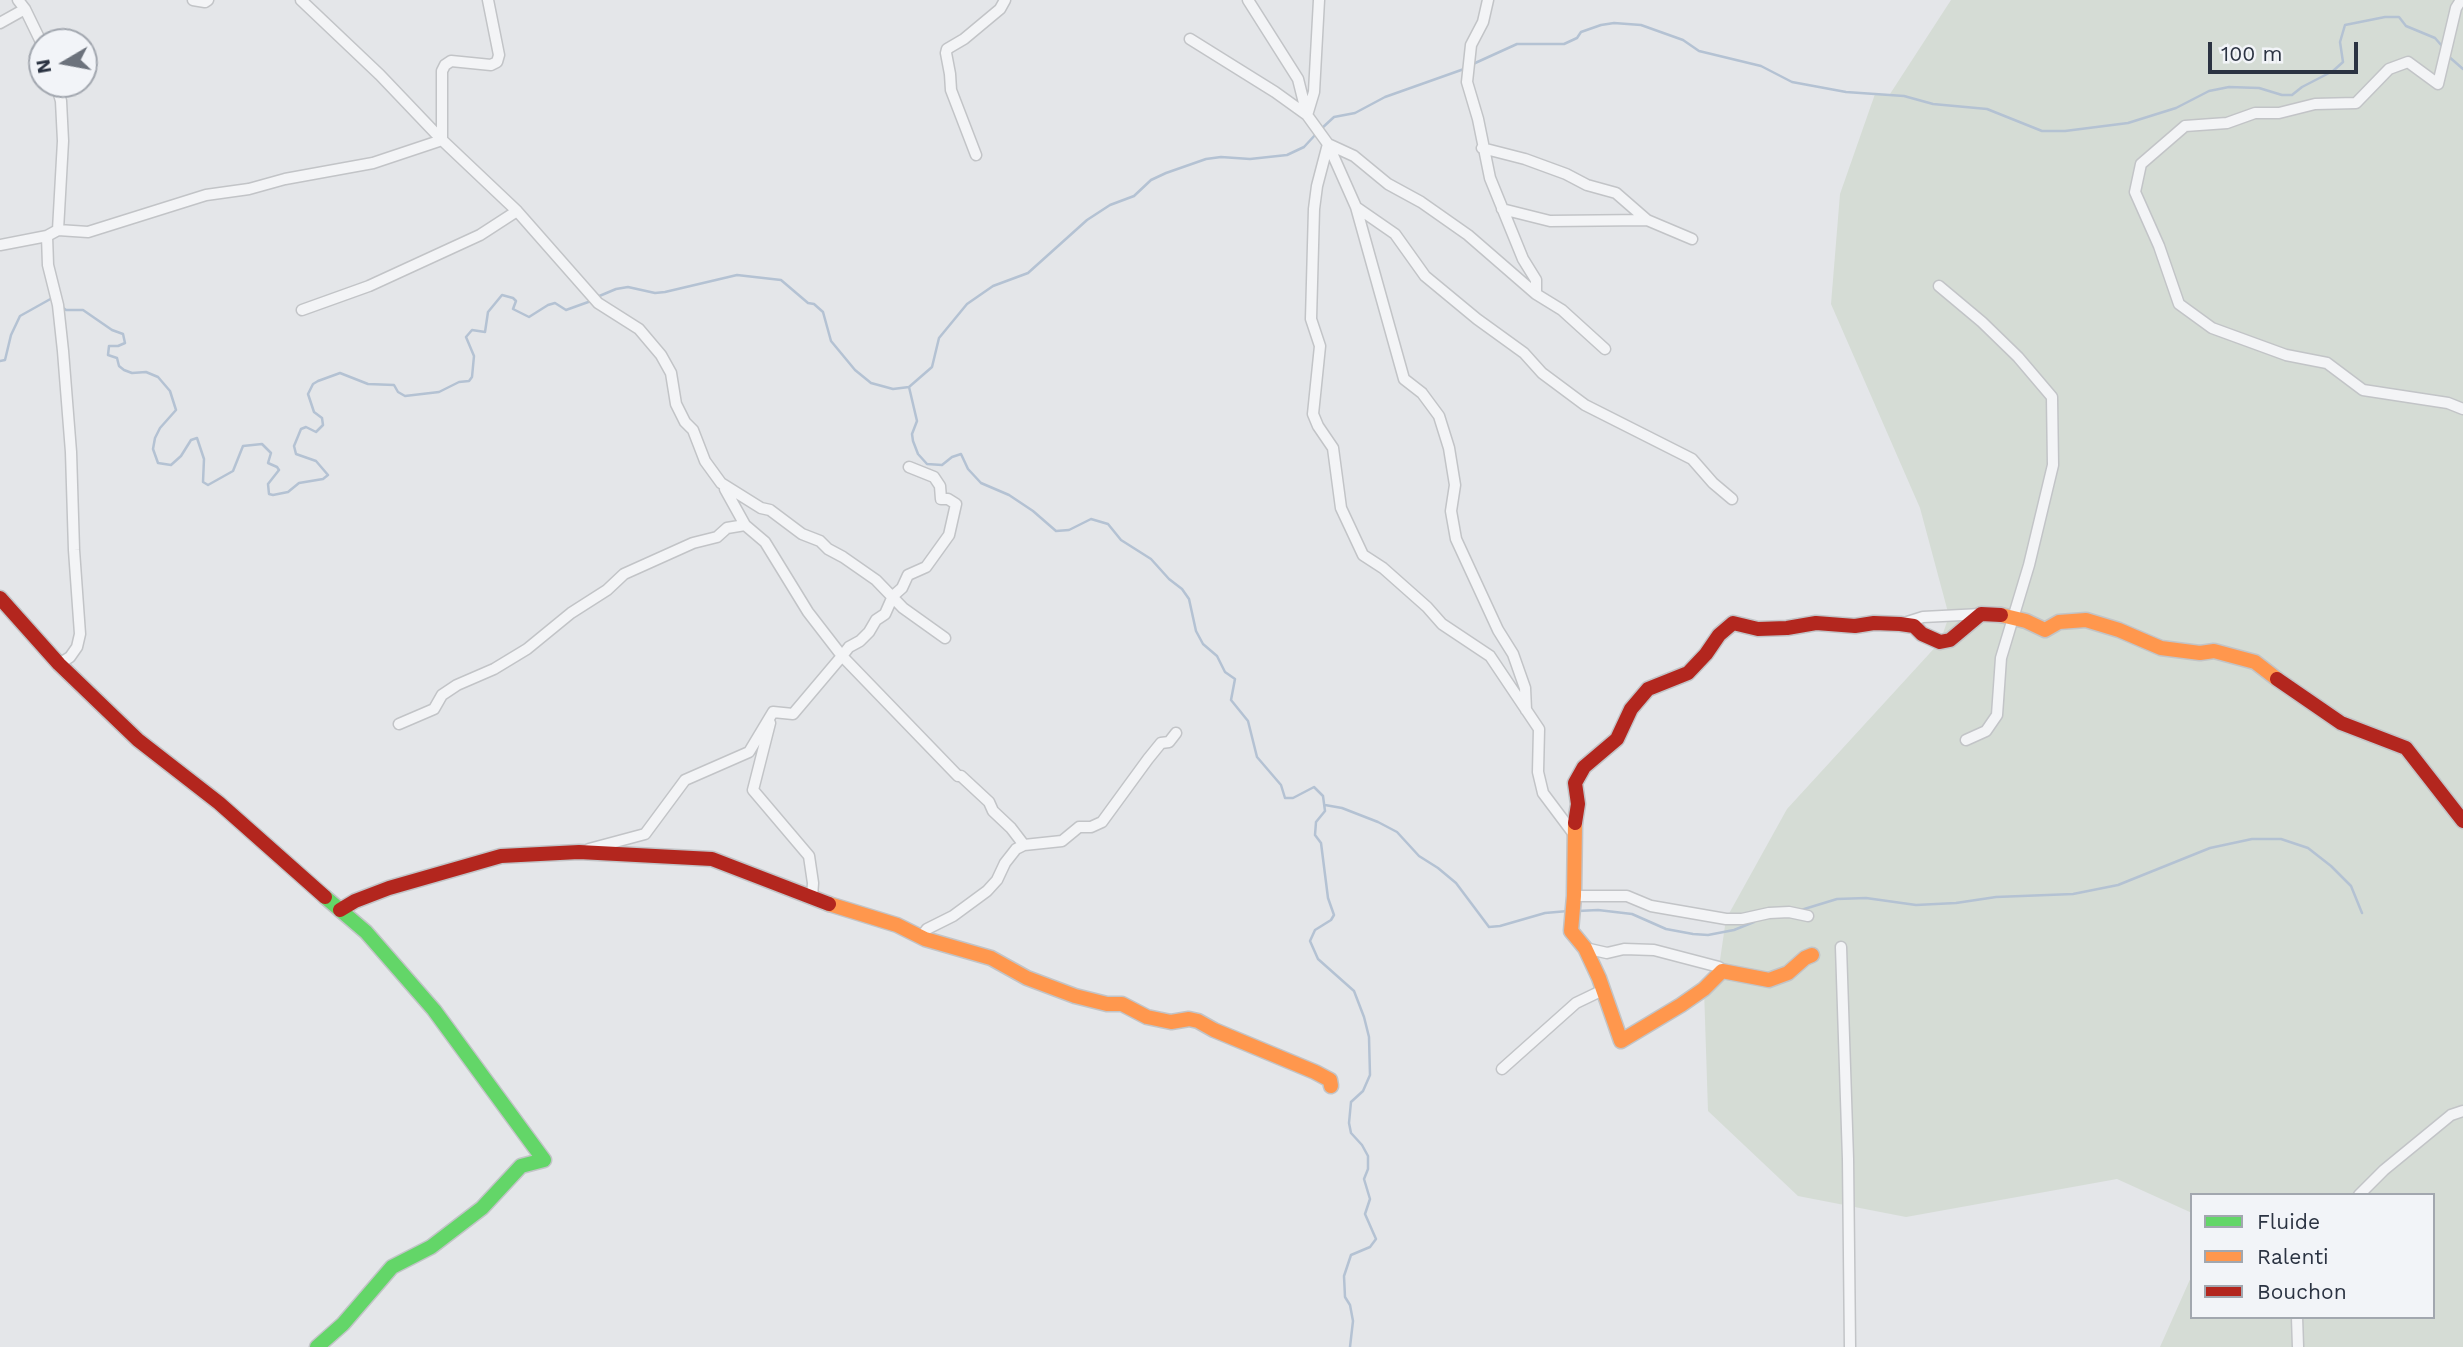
<!DOCTYPE html>
<style>
body{margin:0}
#map{position:relative;width:2463px;height:1347px;overflow:hidden;background:#e4e6e9;font-family:"Work Sans",sans-serif}
canvas{display:block}
.legend{position:absolute;left:2190px;top:1193px;width:245px;height:126px;box-sizing:border-box;background:#f2f4f8;border:2px solid #a2a7af;margin:0;padding:9px 12px;list-style:none;font-size:21px;color:#2b3342}
.legend li{display:flex;align-items:center;gap:14px;height:35px}
.legend b{width:35px;border:2px solid #a2a7af}
.north{position:absolute;left:28px;top:28px;width:70px;height:70px;box-sizing:border-box;background:#f2f4f8;border:2px solid #a2a7af;border-radius:50%;rotate:260deg;font-size:19px;font-weight:700;line-height:28px;text-align:center;color:#2b3342}
.north::after{content:'';display:block;margin:auto;width:24px;height:32px;background:#6c727c;clip-path:polygon(50% 0,100% 100%,50% 72%,0 100%)}
.scale{position:absolute;left:2208px;top:42px;width:150px;height:32px;box-sizing:border-box;border:4px solid #2b3342;border-top:0;padding-left:9px;font-size:21px;line-height:24px;white-space:nowrap;color:#2b3342;-webkit-text-stroke:5px #f2f4f8;paint-order:stroke}
</style>
<div id="map">
<canvas width="2463" height="1347"></canvas>
<ul class="legend">
<li><b style="height:9px;background:#63d668"></b>Fluide</li>
<li><b style="height:9px;background:#ff974d"></b>Ralenti</li>
<li><b style="height:9px;background:#b3261e"></b>Bouchon</li>
</ul>
<div class="north">N</div>
<div class="scale">100 m</div>
</div>
<script>
const context = document.querySelector('canvas').getContext('2d');
context.lineJoin = 'round';
function fill(path, color) { context.fillStyle = color; context.fill(path, 'evenodd'); }
const toPath = rows => new Path2D(rows.map(r => 'M' + r).join(''));
function strokePath(path, color, width, dash) { context.strokeStyle = color; context.lineWidth = width; context.lineCap = dash ? 'butt' : 'round'; context.setLineDash(dash || []); context.stroke(path); }
const green = toPath([
 [1951,0,2463,0,2463,1347,2160,1347,2192,1275,2192,1317,2433,1317,2433,1195,2192,1195,2192,1213,2117,1179,1906,1217,1798,1196,1708,1111,1704,989,1719,967,1726,919,1787,809,1940,642,1949,616,1920,508,1831,304,1840,194,1875,94,1890,94]
]);
const stream = toPath([
 [2447,55,2463,69],
 [1473,64,1517,44,1564,44,1577,38,1581,32,1601,25,1614,23,1641,25,1683,40,1699,51,1761,66,1792,82,1846,92,1904,96,1933,104,1987,109,2042,131,2065,131,2128,123,2176,108,2209,91,2229,87,2259,88,2282,95,2292,95,2302,87,2333,71,2343,62,2340,42,2345,25,2385,17,2399,17,2406,26,2435,38,2442,46],
 [1321,129,1334,117,1355,113,1385,97,1464,69],
 [597,297,616,289,628,287,655,293,665,292,737,275,781,280,808,303,814,304,823,312,831,341,855,370,871,383,893,389,909,387,932,367,939,338,967,304,993,286,1028,273,1087,220,1110,205,1134,196,1151,180,1166,173,1206,159,1221,157,1250,159,1287,155,1304,147,1316,134],
 [62,307,66,310,83,310,112,330,123,334,125,343,118,346,109,346,108,355,117,358,119,366,124,370,132,373,146,372,158,377,170,391,176,410,160,428,155,438,153,449,158,463,171,465,181,456,191,440,197,438,204,459,203,482,208,485,233,471,243,446,262,444,271,453,268,463,277,467,279,470,268,484,269,494,273,495,288,492,299,483,323,479,328,475,316,461,296,454,294,446,301,429,306,427,316,432,323,425,322,418,314,412,308,394,313,384,318,381,340,373,368,384,394,385,398,392,405,396,439,392,459,382,469,381,472,377,474,356,466,337,472,330,485,332,488,312,502,295,513,298,516,301,513,309,529,317,548,305,555,303,566,310,591,301],
 [0,361,5,360,11,335,20,316,54,297],
 [909,387,917,421,912,434,913,441,918,454,927,464,942,465,952,457,961,454,968,469,981,483,1009,495,1033,511,1056,531,1069,530,1091,519,1108,524,1121,540,1151,559,1169,579,1182,589,1189,599,1196,631,1203,644,1217,656,1225,672,1235,679,1231,700,1248,721,1257,757,1281,785,1285,798,1293,798,1314,787,1323,796,1325,811,1316,822,1315,835,1321,843,1328,898,1334,915,1331,920,1315,930,1310,941,1318,959,1354,991,1364,1017,1369,1037,1370,1075,1363,1091,1351,1102,1349,1123,1351,1133,1362,1145,1368,1156,1368,1169,1364,1179,1370,1199,1365,1214,1376,1239,1370,1247,1351,1255,1344,1276,1345,1297,1350,1305,1353,1321,1350,1347],
 [1325,805,1342,808,1378,822,1397,832,1419,856,1438,868,1456,883,1489,927,1500,926,1545,913,1568,911],
 [1801,910,1837,899,1866,898,1916,905,1956,903,1996,897,2073,894,2118,885,2210,848,2252,839,2281,839,2308,848,2331,866,2351,886,2362,913],
 [1578,911,1598,910,1632,914,1666,929,1693,934,1708,935,1734,930,1754,922]
]);
const street = toPath([
 [18,0,25,9,42,44],
 [193,0,205,2,208,0],
 [1248,0,1298,79,1307,115],
 [1488,0,1483,22,1471,45,1467,82,1478,119,1490,178,1523,259,1536,280,1536,294],
 [2461,0,2456,8,2438,84,2408,62,2389,69,2356,103,2315,104,2279,113,2255,113,2227,123,2185,126,2141,164,2135,192,2159,246,2179,304,2212,328,2286,355,2327,363,2363,390,2448,403,2463,409],
 [0,23,25,9],
 [1190,39,1275,92,1307,115,1328,144,1356,207,1404,379,1422,393,1439,416,1449,448,1455,485,1451,511,1456,539,1498,630,1513,654,1525,688,1526,710],
 [56,84,61,101,63,141,58,230],
 [1308,112,1314,92,1319,0],
 [1328,144,1317,186,1314,209,1311,319,1320,346,1313,414,1318,426,1333,448,1341,508,1363,555,1383,568,1427,607,1442,624,1490,656,1539,729,1538,772,1543,793,1573,833],
 [1328,144,1354,156,1388,184,1421,202,1468,235,1536,294,1562,310,1605,349],
 [1482,148,1525,159,1566,174,1587,185,1616,193,1647,220],
 [976,155,951,90,950,74,946,53,947,49,964,39,1000,9,1005,0],
 [1356,207,1395,234,1425,276,1477,319,1524,353,1542,373,1585,405,1692,459,1713,483,1732,499],
 [1502,209,1550,221,1647,220,1692,239],
 [517,211,598,303,639,329,661,355,671,373,676,404,685,422,693,430,705,461,721,483,761,508,770,510,802,534,820,541,828,549,843,557,876,580,903,608,945,638],
 [47,236,48,265,58,305,63,351,71,452,74,550,80,634,77,647,70,657,59,664],
 [0,245,47,236,58,230,88,232,206,195,249,189,285,179,373,163,442,140,380,75,301,0],
 [1939,286,1982,322,2018,357,2052,397,2053,465,2029,565,2001,658,1997,715,1986,731,1966,740],
 [302,310,369,286,480,235,517,211,442,140,442,71,445,65,451,61,491,65,497,62,499,55,488,0],
 [909,467,934,477,940,486,941,499,948,499,956,504,949,535,926,567,908,575,902,588,893,596,885,614,876,620,869,632,860,641,849,647,842,656,958,776,961,776,989,802,993,811,1011,828,1024,845],
 [1904,623,1923,617,1981,614],
 [770,723,753,790,809,856,813,883,812,897],
 [399,724,434,709,442,695,457,685,494,669,527,649,571,613,607,590,624,574,693,543,717,537,727,528,745,525],
 [589,849,645,834,685,780,749,752,773,712,793,714,842,656,808,612,765,542,745,525,725,489],
 [1574,896,1627,896,1651,906,1726,919,1742,919,1769,913,1789,912,1808,916],
 [921,937,927,929,953,916,987,891,997,880,1005,863,1016,849,1024,845,1062,841,1079,827,1091,827,1102,822,1148,759,1161,743,1169,742,1176,733],
 [1841,947,1848,1159,1850,1347],
 [1585,948,1607,953,1624,949,1654,950,1719,967,1722,971],
 [1502,1069,1576,1003,1603,990],
 [2359,1195,2384,1170,2451,1115,2463,1111],
 [2297,1317,2298,1347]
]);
const fast = toPath([
 [317,1347,343,1324,392,1267,431,1247,482,1208,521,1166,544,1160,434,1010,366,932,325,897]
]);
const slow = toPath([
 [2001,615,2026,621,2045,630,2059,622,2086,620,2119,630,2161,648,2200,653,2214,651,2255,662,2277,679],
 [1575,823,1574,896,1571,931,1585,948,1599,978,1621,1041,1681,1005,1704,989,1722,971,1769,980,1788,973,1805,958,1812,955],
 [829,904,897,925,925,939,991,958,1027,978,1075,996,1107,1004,1122,1004,1147,1017,1171,1022,1189,1019,1198,1021,1214,1030,1315,1072,1330,1080,1331,1086]
]);
const jam = toPath([
 [0,598,59,664,138,740,219,803,325,897],
 [2277,679,2341,723,2406,748,2463,821],
 [1575,823,1578,804,1575,783,1584,767,1617,739,1631,709,1648,689,1688,673,1706,654,1719,635,1733,623,1758,629,1787,628,1816,623,1855,626,1874,623,1900,624,1914,626,1922,634,1940,642,1950,640,1981,614,2001,615],
 [340,910,355,901,389,888,501,856,579,852,712,859,829,904]
]);
fill(green, '#d5dcd5');
strokePath(stream, '#b4c2d3', 2.5);
strokePath(street, '#c2c4c7', 13);
strokePath(fast, '#c2c4c7', 17);
strokePath(slow, '#c2c4c7', 17);
strokePath(jam, '#c2c4c7', 17);
strokePath(street, '#f3f4f6', 10);
strokePath(fast, '#63d668', 14);
strokePath(slow, '#ff974d', 14);
strokePath(jam, '#b3261e', 14);
</script>
